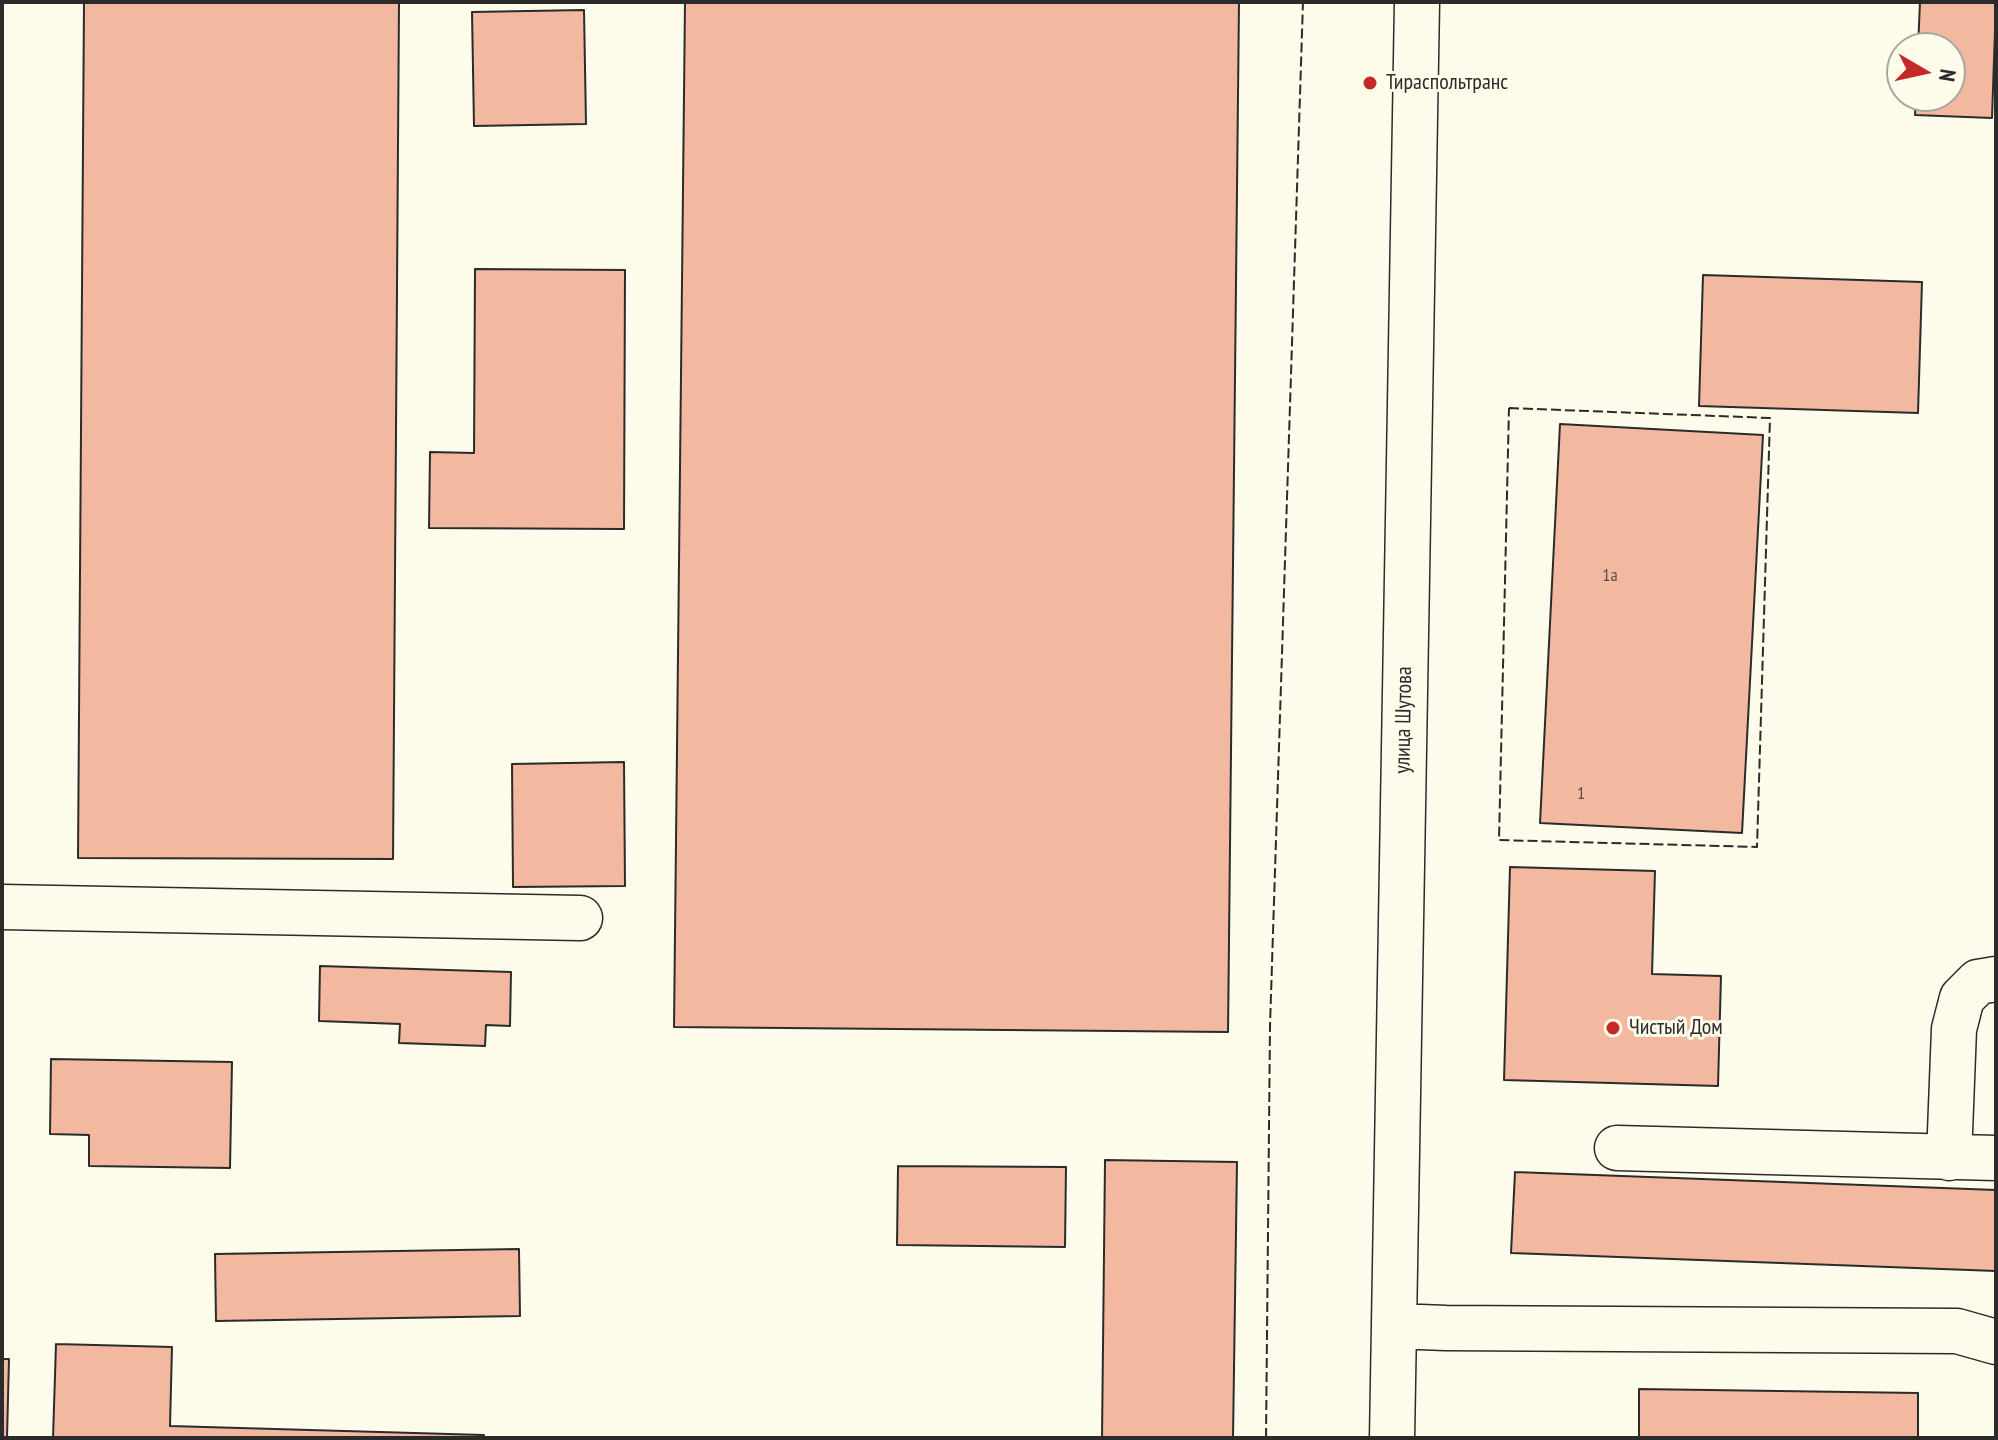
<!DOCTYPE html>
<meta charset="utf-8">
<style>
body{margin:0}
#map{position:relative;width:1998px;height:1440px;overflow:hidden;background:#fdfbea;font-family:"PT Sans Narrow",sans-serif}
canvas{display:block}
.frame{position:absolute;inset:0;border:4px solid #2b2b2b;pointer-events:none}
.north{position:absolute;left:1886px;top:32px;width:80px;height:80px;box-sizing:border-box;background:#fdfbea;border:2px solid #a9a89e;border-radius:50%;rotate:99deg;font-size:22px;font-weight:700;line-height:32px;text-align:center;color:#2b2b2b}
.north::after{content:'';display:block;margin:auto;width:28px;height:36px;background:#c62828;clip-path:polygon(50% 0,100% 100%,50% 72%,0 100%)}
</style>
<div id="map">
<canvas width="1998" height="1440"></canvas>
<div class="frame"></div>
<div class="north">N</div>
</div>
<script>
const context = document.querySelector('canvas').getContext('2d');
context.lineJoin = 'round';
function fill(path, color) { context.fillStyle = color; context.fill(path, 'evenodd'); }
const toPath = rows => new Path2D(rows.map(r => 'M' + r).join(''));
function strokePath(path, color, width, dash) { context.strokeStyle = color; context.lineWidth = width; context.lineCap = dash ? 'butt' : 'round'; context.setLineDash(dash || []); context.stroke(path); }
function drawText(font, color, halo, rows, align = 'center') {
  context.font = font + ' "PT Sans Narrow",sans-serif'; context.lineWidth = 6; context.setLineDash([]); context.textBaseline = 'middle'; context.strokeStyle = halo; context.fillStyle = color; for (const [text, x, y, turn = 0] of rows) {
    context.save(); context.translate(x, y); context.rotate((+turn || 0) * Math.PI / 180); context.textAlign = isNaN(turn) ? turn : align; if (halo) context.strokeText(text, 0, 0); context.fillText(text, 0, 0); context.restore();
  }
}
const building = toPath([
 [84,2,399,2,393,859,78,858,84,2],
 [685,2,1239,2,1228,1032,674,1027,685,2],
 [1920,2,1996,2,1992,118,1915,115,1916,96,1950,96,1950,48,1918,48,1920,2],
 [584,10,586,124,474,126,472,12,584,10],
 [475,269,625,270,624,529,429,528,430,452,474,453,475,269],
 [1703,275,1922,282,1918,413,1699,406,1703,275],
 [1560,424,1763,435,1742,833,1540,823,1560,424],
 [624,762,625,886,513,887,512,764,624,762],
 [1510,867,1655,871,1652,974,1721,976,1718,1086,1504,1080,1510,867],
 [320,966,511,972,510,1026,486,1025,485,1046,399,1043,400,1024,319,1021,320,966],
 [51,1059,232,1062,230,1168,89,1166,89,1135,50,1134,51,1059],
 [1105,1160,1237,1162,1233,1438,1102,1438,1105,1160],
 [898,1166,1066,1167,1065,1247,897,1245,898,1166],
 [1515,1172,1996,1190,1996,1271,1511,1253,1515,1172],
 [519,1249,520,1316,216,1321,215,1254,519,1249],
 [56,1344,172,1347,170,1426,484,1435,484,1438,53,1438,56,1344],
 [2,1359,9,1359,7,1438,2,1438,2,1359],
 [1639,1389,1918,1393,1918,1438,1639,1438,1639,1389]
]);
const minor = toPath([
 [2,907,580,918],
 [1617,1148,1996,1158],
 [1949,1158,1954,1029,1962,998,1978,982,1996,979],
 [1394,1326,1446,1328,1957,1331,1996,1342],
 [1392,1438,1417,2]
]);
const fence = toPath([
 [1509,408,1770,418,1757,847,1499,840,1509,408],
 [1266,1438,1270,1026,1303,2]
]);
const markers = [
 [1370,83,8,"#c62828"],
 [1613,1028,8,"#c62828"]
];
const numberNames = [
 ["1а",1610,576],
 ["1",1581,794]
];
const poiNames = [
 ["Тираспольтранс",1386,83],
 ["Чистый Дом",1629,1028]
];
const streetNames = [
 ["улица Шутова",1404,720,-89]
];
fill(building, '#f2b8a0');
strokePath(building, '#2b2b2b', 2);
strokePath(minor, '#2b2b2b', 47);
strokePath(minor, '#fdfbea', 44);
strokePath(fence, '#2b2b2b', 2, [10, 4]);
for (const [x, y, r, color] of markers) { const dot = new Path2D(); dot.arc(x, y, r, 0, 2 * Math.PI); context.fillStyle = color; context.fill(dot); strokePath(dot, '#fdfbea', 3); }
drawText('18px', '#5d4e48', null, numberNames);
drawText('22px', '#2b2b2b', '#fdfbea', poiNames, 'left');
drawText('22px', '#2b2b2b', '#fdfbea', streetNames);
</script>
